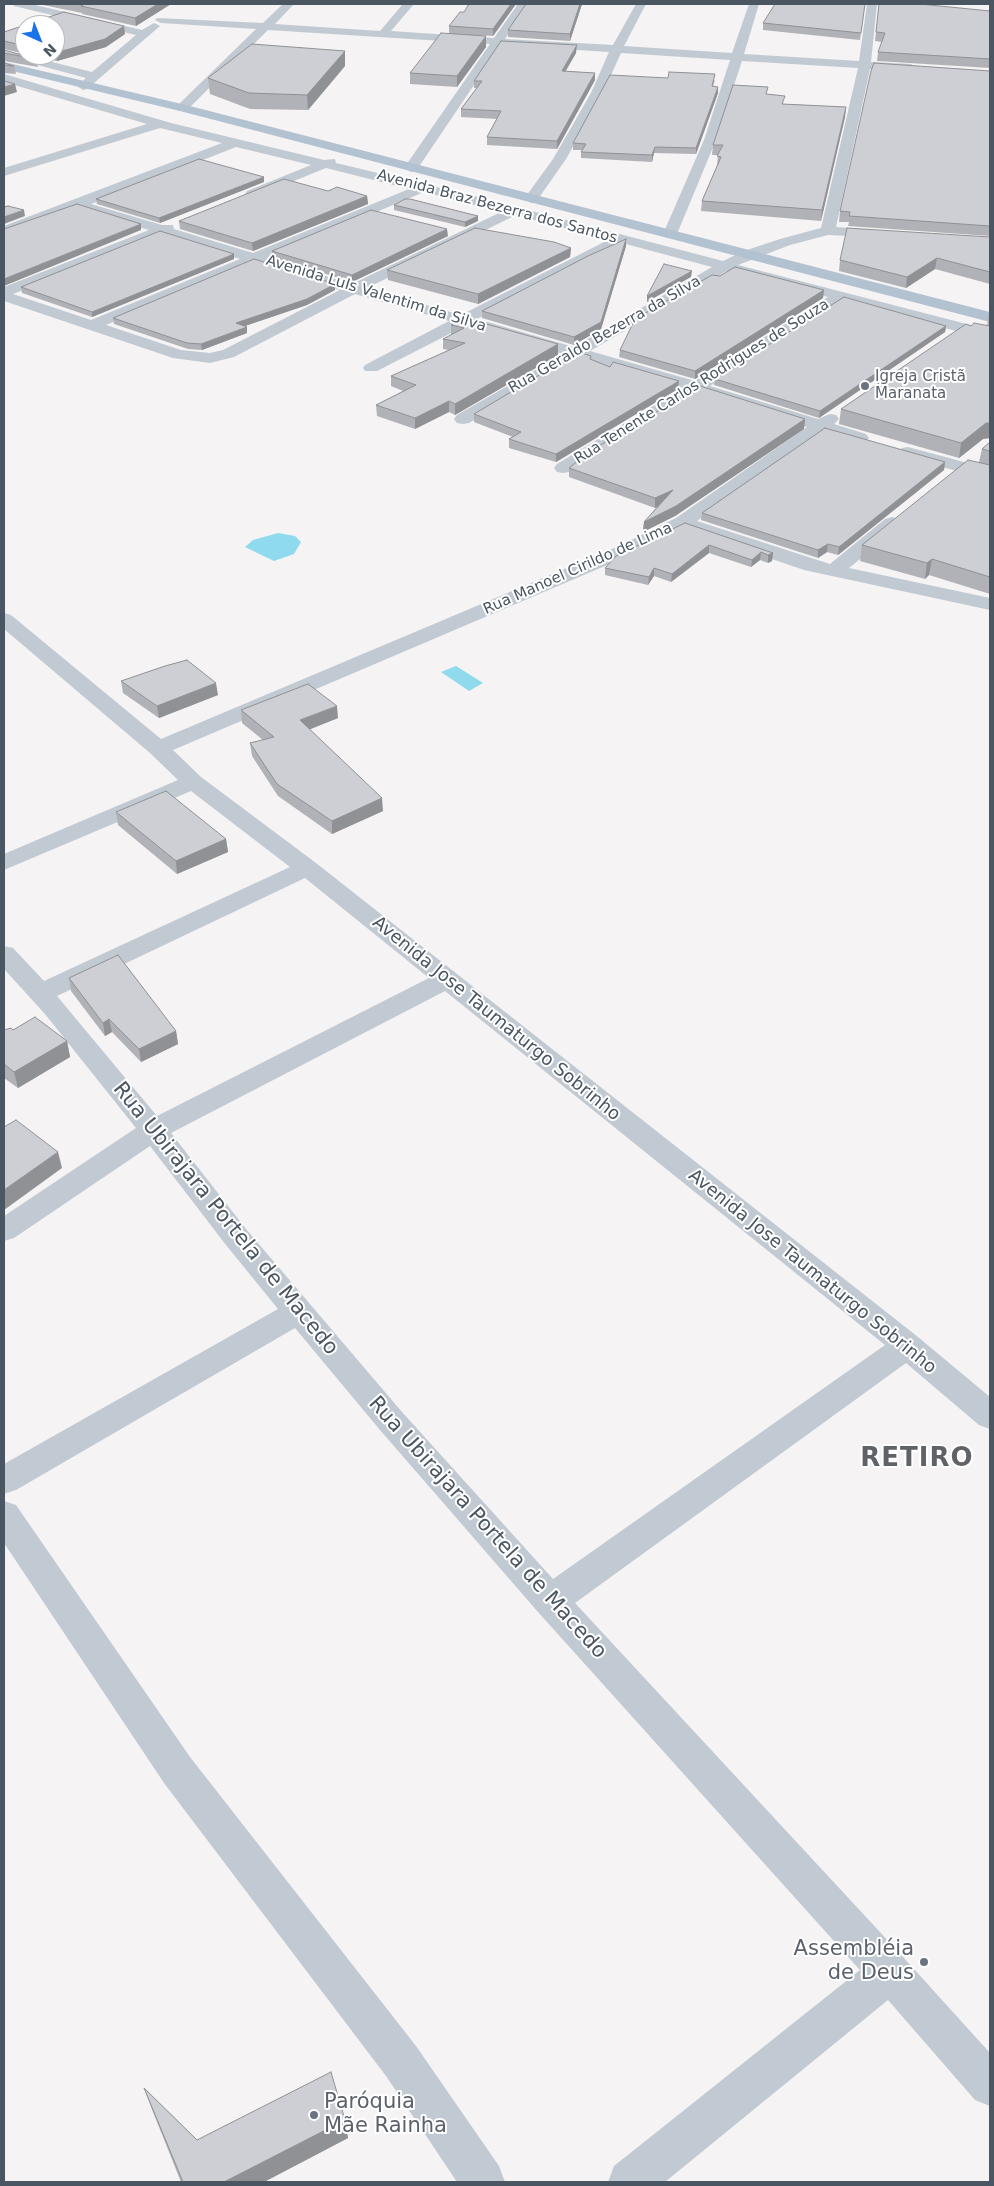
<!DOCTYPE html>
<meta charset="utf-8">
<style>
body{margin:0}
#map{position:relative;width:994px;height:2186px;overflow:hidden;background:#f5f3f3;font-family:"DejaVu Sans",sans-serif}
canvas{display:block}
.frame{position:absolute;inset:0;border:5px solid #4a5661;pointer-events:none}
.north{position:absolute;left:15px;top:15px;width:50px;height:50px;box-sizing:border-box;background:#fff;border:1px solid #b7bbc0;border-radius:50%;rotate:136deg;font-size:14px;font-weight:700;line-height:20px;text-align:center;color:#4a5661}
.north::after{content:'';display:block;margin:auto;width:18px;height:22px;background:#1a73e8;clip-path:polygon(50% 0,100% 100%,50% 72%,0 100%)}
</style>
<div id="map">
<canvas width="994" height="2186"></canvas>
<div class="frame"></div>
<div class="north">N</div>
</div>
<script>
const context = document.querySelector('canvas').getContext('2d');
context.lineJoin = 'round';
function fill(path, color) { context.fillStyle = color; context.fill(path, 'evenodd'); }
const toPath = rows => new Path2D(rows.map(r => 'M' + r).join(''));
function strokePath(path, color, width, dash) { context.strokeStyle = color; context.lineWidth = width; context.lineCap = dash ? 'butt' : 'round'; context.setLineDash(dash || []); context.stroke(path); }
function drawText(font, color, halo, rows, align = 'center') {
  context.font = font + ' "DejaVu Sans",sans-serif'; context.lineWidth = 4; context.setLineDash([]); context.textBaseline = 'middle'; context.strokeStyle = halo; context.fillStyle = color; for (const [text, x, y, turn = 0] of rows) {
    context.save(); context.translate(x, y); context.rotate((+turn || 0) * Math.PI / 180); context.textAlign = isNaN(turn) ? turn : align; if (halo) context.strokeText(text, 0, 0); context.fillText(text, 0, 0); context.restore();
  }
}
const water = toPath([
 [278,533,295,536,301,542,294,554,274,561,245,547,253,540],
 [456,666,483,683,469,691,441,672]
]);
const minor = toPath([
 [13,4,31,4,142,30,154,23,160,26,87,89,83,90,77,86,86,78,4,56,4,50,92,72,136,35,14,6,13,4],
 [283,4,294,4,275,24,380,31,403,4,414,4,391,31,494,38,518,4,528,4,505,39,613,45,636,4,646,4,624,46,732,53,749,4,759,4,744,54,859,61,867,4,877,4,871,62,911,64,917,68,911,72,870,69,836,227,884,231,889,232,891,235,889,238,828,235,790,245,738,265,990,330,990,340,843,301,710,386,818,419,830,414,836,415,839,419,834,424,866,434,869,438,866,442,860,443,823,432,697,521,830,564,885,519,892,517,899,519,901,523,899,527,849,568,990,598,990,610,804,570,684,529,633,554,173,750,201,777,316,863,918,1337,990,1397,990,1429,979,1425,906,1363,575,1603,904,1958,990,2053,990,2106,975,2100,888,2000,665,2182,608,2182,614,2166,860,1970,538,1612,380,1430,295,1328,16,1490,4,1494,4,1464,278,1309,226,1245,150,1146,14,1238,4,1241,4,1216,136,1128,45,1014,4,969,4,946,13,948,44,981,290,867,191,791,4,870,4,854,178,780,150,753,4,629,4,613,11,615,161,739,619,546,676,518,807,427,699,393,569,472,563,473,557,472,554,468,557,464,683,388,578,358,469,423,463,424,457,423,454,419,457,415,563,354,465,326,377,371,365,371,363,368,365,365,449,321,355,294,234,357,210,363,173,358,4,301,4,287,149,230,78,209,4,235,4,226,222,143,160,128,4,176,4,168,147,124,4,82,4,74,171,123,324,160,335,159,336,163,478,197,723,261,744,251,780,239,821,228,858,68,742,61,716,140,677,234,675,237,670,238,665,237,663,234,704,140,730,60,621,53,603,93,566,159,536,202,531,203,524,199,553,159,591,93,609,52,501,45,416,171,411,172,404,168,490,44,268,30,186,111,178,111,176,108,178,105,256,29,161,23,155,20,157,18,263,23,283,4],
 [236,147,311,165,247,191,245,194,247,197,252,198,326,168,409,189,253,253,174,229,173,225,162,225,91,204,236,147],
 [424,192,501,212,352,284,267,258,424,192],
 [516,215,608,240,461,315,367,288,516,215],
 [163,235,240,259,91,320,13,294,163,235],
 [622,243,712,267,574,347,477,319,622,243],
 [254,263,340,290,223,350,210,353,181,350,106,325,254,263],
 [727,271,828,297,695,381,590,351,727,271],
 [305,878,429,978,157,1116,57,996,305,878],
 [445,991,885,1345,553,1579,402,1412,246,1229,171,1133,445,991],
 [908,447,990,469,990,480,902,456,899,452,902,448,908,447],
 [4,1501,16,1505,190,1757,416,2046,499,2166,505,2182,457,2182,386,2076,164,1783,4,1543,4,1501]
]);
const major = toPath([
 [4,62,186,105,990,312,990,322,180,111,4,69,4,62]
]);
const wall = toPath([
 [38,4,171,4,136,26,82,14,82,13],
 [469,4,516,4,493,36,477,35,486,47,457,87,410,84,410,73,449,33,449,26,464,12],
 [582,4,570,41,508,37,508,30],
 [865,4,860,40,763,30,763,23],
 [879,4,990,11,990,68,877,61,878,52,882,42,875,41],
 [25,25,25,54,4,49,4,32],
 [55,25,125,34,106,47,57,61,30,55,55,55],
 [4,50,36,59,38,67,4,61],
 [576,53,566,71,595,73,595,80,557,149,487,145,487,137,497,119,461,117,461,109,477,88,474,88,474,81],
 [4,63,14,66,16,74,4,73],
 [345,66,308,110,250,109,210,94,208,78],
 [990,71,990,237,990,236,848,226,849,222,839,222,840,211],
 [715,80,713,86,718,87,718,93,696,154,654,153,652,162,581,158,581,152,582,150,573,150,573,143],
 [767,95,784,104,846,107,845,117,821,221,701,211,702,201,717,166,718,155,712,155,713,145],
 [264,182,160,223,97,204,96,199],
 [328,191,367,196,368,204,253,251,180,229,179,221],
 [394,205,478,216,478,221,465,227,394,210],
 [448,236,352,282,273,258,272,251],
 [990,237,990,284,935,269,906,288,839,271,840,260],
 [626,239,626,246,601,329,574,345,482,318,482,311],
 [571,248,570,257,478,304,388,280,387,270],
 [234,259,92,317,22,293,21,287],
 [720,276,824,290,823,298,695,379,619,357,620,350],
 [335,284,335,290,307,305,245,326,247,327,247,333,202,350,188,349,114,324,113,318],
 [990,312,990,438,983,439,959,458,839,424,841,409,971,326,987,326,989,313],
 [465,318,558,355,455,415,449,412,415,429,377,416,376,405,403,391,391,386,391,376,449,350,443,349,443,339,451,335,451,325],
 [946,326,945,332,819,418,714,385,715,379],
 [591,360,610,367,678,389,556,462,509,448,509,439,513,437,474,422,474,414],
 [805,419,804,429,675,516,643,532,644,522,657,507,655,508,569,477,569,468,577,461,577,459],
 [990,442,990,594,929,575,925,579,860,561,862,545,979,462,982,449],
 [945,462,944,470,838,555,827,552,818,558,701,520,702,513],
 [685,523,773,553,772,561,768,563,760,560,751,567,709,553,671,582,654,576,648,585,605,575,605,568],
 [121,681,218,695,159,718,123,693],
 [241,710,338,718,309,729,383,811,332,834,278,796,252,756,250,743,263,740,242,723],
 [116,812,226,839,228,852,177,874,118,825],
 [69,978,176,1031,178,1044,141,1062,112,1032,105,1036,71,991],
 [4,1030,13,1030,67,1041,70,1057,18,1088,4,1078],
 [144,2088,197,2140,345,2120,348,2138,264,2182,181,2182,151,2107]
]);
const shadedWall = toPath([
 [158,4,171,4,136,26,135,18],
 [511,4,516,4,493,36,493,29],
 [580,4,582,4,570,41,570,34],
 [124,26,125,34,106,47,57,61,55,53],
 [486,36,486,47,457,87,457,76],
 [577,45,576,53,561,78,562,71],
 [345,51,345,66,308,110,307,95],
 [595,73,595,80,557,149,557,141],
 [15,84,17,92,4,96,4,87],
 [718,87,718,93,696,154,696,148],
 [846,107,845,117,821,221,822,210],
 [655,147,654,153,652,162,652,155],
 [264,177,264,182,160,223,159,218],
 [367,196,368,204,253,251,252,243],
 [24,210,25,216,4,224,4,217],
 [478,216,478,221,465,227,465,222],
 [141,224,141,230,4,286,4,279],
 [447,229,448,236,352,282,352,275],
 [626,239,626,246,601,329,574,345,574,337],
 [571,248,570,257,478,304,478,294],
 [234,254,234,259,92,317,92,312],
 [937,258,935,269,906,288,907,277],
 [692,271,691,277,647,302,647,296],
 [335,284,335,290,307,305,236,329,236,323],
 [824,290,823,298,695,379,695,371],
 [946,326,945,332,819,418,820,411],
 [247,327,247,333,202,350,201,344],
 [558,344,558,355,455,415,455,404],
 [679,381,678,389,556,462,556,454],
 [449,401,449,412,415,429,415,418],
 [805,419,804,429,675,516,643,532,644,522],
 [986,423,990,423,990,438,983,439,959,458,961,443],
 [945,462,944,470,838,555,839,547],
 [673,490,672,500,655,508,655,498],
 [828,544,827,552,818,558,818,550],
 [709,545,709,553,671,582,672,574],
 [761,552,760,560,751,567,752,560],
 [773,553,772,561,768,563,768,555],
 [932,559,929,575,925,579,927,563],
 [654,568,654,576,648,585,649,577],
 [216,683,218,695,159,718,157,706],
 [337,706,338,718,301,733,300,720],
 [382,798,383,811,332,834,332,821],
 [226,839,228,852,177,874,176,861],
 [109,1019,112,1032,105,1036,103,1023],
 [176,1031,178,1044,141,1062,139,1049],
 [67,1041,70,1057,18,1088,14,1072],
 [58,1152,62,1168,4,1210,4,1190],
 [345,2120,348,2138,264,2182,224,2182]
]);
const building = toPath([
 [77,4,158,4,135,18,81,6,83,5,77,4],
 [469,4,511,4,493,29,449,26,460,12,464,12,469,4],
 [526,4,580,4,570,34,508,30,526,4],
 [775,4,865,4,861,33,763,23,775,4],
 [879,4,920,4,990,11,990,59,878,52,885,33,876,32,879,4],
 [64,12,124,26,105,39,55,53,55,25,25,25,64,12],
 [25,25,25,46,4,41,4,32,25,25],
 [441,33,486,36,457,76,410,73,441,33],
 [501,41,577,45,562,71,595,73,557,141,487,137,501,111,461,109,482,81,474,81,501,41],
 [252,44,345,51,307,95,249,93,208,78,252,44],
 [4,50,36,59,4,53,4,50],
 [4,63,14,66,4,65,4,63],
 [874,63,990,71,990,226,849,216,850,212,840,211,871,71,874,63],
 [669,72,715,74,712,86,718,87,696,148,655,147,652,155,581,152,586,144,573,143,610,75,668,78,669,72],
 [4,81,15,84,4,87,4,81],
 [733,85,768,87,766,94,785,96,782,104,846,107,822,210,702,201,721,157,717,156,723,145,713,145,733,85],
 [199,159,264,177,159,218,96,199,199,159],
 [284,179,328,191,337,187,367,196,252,243,179,221,284,179],
 [405,199,410,199,478,216,465,222,394,205,405,199],
 [77,204,141,224,4,279,4,229,77,204],
 [8,206,24,210,4,217,4,207,8,206],
 [371,210,447,229,352,275,272,251,371,210],
 [475,228,554,242,571,248,478,294,387,270,475,228],
 [847,228,990,237,990,272,937,258,907,277,840,260,847,228],
 [160,231,234,254,92,312,21,287,160,231],
 [626,239,601,322,574,337,482,311,588,256,626,239],
 [254,259,335,284,307,299,236,323,247,327,201,344,187,343,113,318,254,259],
 [664,264,692,271,647,296,664,264],
 [735,267,824,290,695,371,620,350,635,319,712,275,720,276,735,267],
 [844,297,946,326,820,411,715,379,844,297],
 [465,318,558,344,455,404,449,401,415,418,376,405,416,385,391,376,465,343,443,339,464,328,451,325,465,318],
 [974,323,990,326,990,423,986,423,961,443,841,409,966,324,971,326,974,323],
 [578,352,591,356,590,359,610,367,613,362,679,381,556,454,509,439,521,432,474,414,578,352],
 [700,386,805,419,676,506,644,522,673,490,655,498,569,468,579,460,577,459,700,386],
 [825,428,945,462,839,547,828,544,818,550,702,513,825,428],
 [990,442,990,451,982,449,990,442],
 [968,460,990,465,990,577,932,559,927,563,862,545,968,460],
 [685,523,773,553,768,555,761,552,752,560,709,545,672,574,654,568,649,577,605,568,616,556,685,523],
 [187,660,216,683,157,706,121,681,165,666,187,660],
 [308,684,337,706,300,720,382,798,332,821,277,784,250,743,274,737,241,710,308,684],
 [166,791,226,839,176,861,116,812,166,791],
 [118,955,176,1031,139,1049,109,1019,103,1023,69,978,118,955],
 [35,1017,67,1041,14,1072,4,1064,4,1030,11,1028,13,1030,35,1017],
 [16,1120,58,1152,4,1190,4,1127,16,1120],
 [331,2072,345,2120,224,2182,183,2182,144,2088,197,2140,331,2072]
]);
const markers = [
 [865,386,5,"#6b7280"],
 [924,1962,5,"#6b7280"],
 [314,2115,5,"#6b7280"]
];
const farStreetnames = [
 ["Avenida Braz Bezerra dos Santos",497,207,15],
 ["Avenida LuIs Valentim da Silva",376,294,17],
 ["Rua Geraldo Bezerra da Silva",605,335,-30],
 ["Rua Tenente Carlos Rodrigues de Souza",702,382,-32],
 ["Rua Manoel Cirildo de Lima",578,569,-24]
];
const farWorshipnames = [
 ["Igreja Cristã",875,377],
 ["Maranata",875,394]
];
const streetNames = [
 ["Avenida Jose Taumaturgo Sobrinho",496,1019,39],
 ["Avenida Jose Taumaturgo Sobrinho",812,1272,39]
];
const nearStreetnames = [
 ["Rua Ubirajara Portela de Macedo",225,1219,51],
 ["Rua Ubirajara Portela de Macedo",487,1528,48]
];
const nearWorshipnames = [
 ["Assembléia",914,1950],
 ["de Deus",914,1974],
 ["Paróquia",324,2103,"left"],
 ["Mãe Rainha",324,2127,"left"]
];
const nearDistrictnames = [
 ["RETIRO",917,1459]
];
fill(water, '#90daee');
fill(minor, '#c1cad2');
fill(major, '#b3c2d1');
fill(wall, '#b0b2b7');
fill(shadedWall, '#909195');
fill(building, '#cdcfd5');
strokePath(building, '#909195', 1);
for (const [x, y, r, color] of markers) { const dot = new Path2D(); dot.arc(x, y, r, 0, 2 * Math.PI); context.fillStyle = color; context.fill(dot); strokePath(dot, '#fff', 2); }
drawText('15px', '#4a5661', '#fff', farStreetnames);
drawText('15px', '#5b616d', '#fff', farWorshipnames, 'left');
drawText('18px', '#4a5661', '#fff', streetNames);
drawText('21px', '#4a5661', '#fff', nearStreetnames);
drawText('21px', '#5b616d', '#fff', nearWorshipnames, 'right');
context.letterSpacing = '1px';
drawText('bold 26px', '#5f6368', '#fff', nearDistrictnames);
context.letterSpacing = '0px';
</script>
